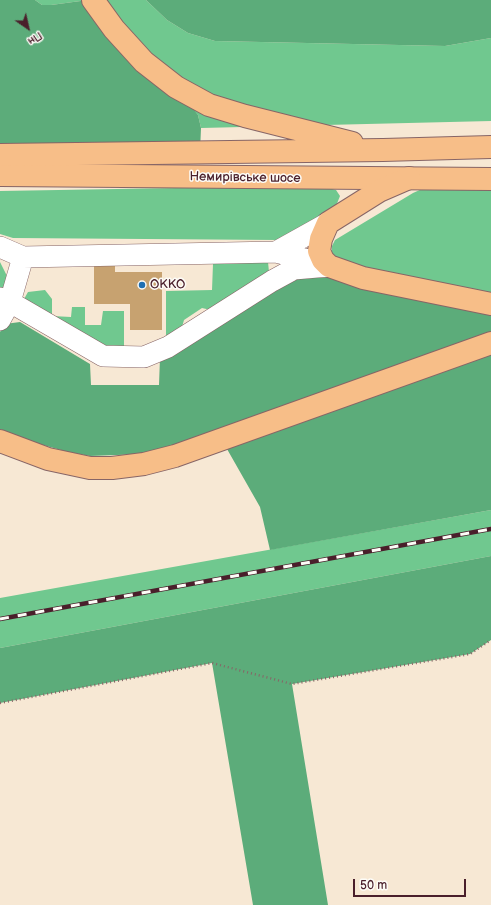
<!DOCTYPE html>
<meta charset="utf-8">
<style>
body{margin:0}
#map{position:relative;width:491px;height:905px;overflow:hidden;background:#f7e8d4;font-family:"Balsamiq Sans",sans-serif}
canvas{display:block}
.north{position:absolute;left:8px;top:8px;width:40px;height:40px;-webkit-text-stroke:3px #fdfcf7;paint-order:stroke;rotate:146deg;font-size:11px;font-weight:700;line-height:16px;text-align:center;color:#4a1f2b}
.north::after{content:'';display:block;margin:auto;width:14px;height:18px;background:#4a1f2b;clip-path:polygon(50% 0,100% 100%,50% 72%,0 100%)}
.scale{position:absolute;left:353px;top:879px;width:113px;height:18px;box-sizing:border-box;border:2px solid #4a1f2b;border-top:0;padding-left:5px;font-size:12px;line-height:14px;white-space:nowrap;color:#4a1f2b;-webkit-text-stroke:3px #fdfcf7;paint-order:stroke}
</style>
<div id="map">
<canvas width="491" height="905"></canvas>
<div class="north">Пн</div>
<div class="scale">50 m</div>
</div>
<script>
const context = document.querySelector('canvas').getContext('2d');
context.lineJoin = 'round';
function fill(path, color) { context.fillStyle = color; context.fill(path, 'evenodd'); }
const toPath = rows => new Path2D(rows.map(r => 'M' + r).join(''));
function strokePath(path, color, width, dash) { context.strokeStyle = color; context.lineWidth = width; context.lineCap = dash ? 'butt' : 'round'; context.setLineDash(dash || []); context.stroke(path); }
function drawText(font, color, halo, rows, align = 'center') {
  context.font = font + ' "Balsamiq Sans",sans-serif'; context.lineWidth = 3; context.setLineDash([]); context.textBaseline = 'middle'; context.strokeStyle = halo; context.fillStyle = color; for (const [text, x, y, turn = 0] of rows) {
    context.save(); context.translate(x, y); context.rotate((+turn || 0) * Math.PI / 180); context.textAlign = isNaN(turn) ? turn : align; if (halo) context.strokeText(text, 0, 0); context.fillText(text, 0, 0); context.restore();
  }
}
const green = toPath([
 [35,0,88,0,51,5,42,5],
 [93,0,146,0,167,20,188,33,215,41,445,46,491,38,491,121,201,128,198,115],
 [491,182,491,309,331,277,332,246,335,240,413,193,422,189],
 [292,186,328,188,336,190,340,196,336,206,278,240,13,238,0,234,0,191],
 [0,262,8,278,4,291,0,290],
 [268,262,269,272,215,311,202,308,184,320,180,334,166,344,166,291,212,290,213,264],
 [45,290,52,299,52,316,71,317,72,307,85,307,85,325,101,325,103,311,124,311,124,352,104,352,24,299,28,292],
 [491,510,491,556,0,648,0,598]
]);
const forest = toPath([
 [0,0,35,0,42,5,51,5,88,0,176,87,198,115,201,128,200,152,0,154],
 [146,0,491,0,491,38,445,46,215,41,188,33,167,20],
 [331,277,491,309,491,332,172,448,143,454,90,456,68,452,36,443,0,429,0,332,5,324,20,322,90,364,91,385,159,385,160,358,294,279],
 [491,353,491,510,270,550,260,507,227,449],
 [491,556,491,640,470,654,292,684,328,905,253,905,212,663,0,703,0,648]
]);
const building = toPath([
 [94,252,115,252,115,272,162,272,162,330,130,330,130,304,94,304]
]);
const path = toPath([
 [0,703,212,663,292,684,470,654,491,640]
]);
const minor = toPath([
 [0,247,23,257,276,252,316,262],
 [276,252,328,223],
 [23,257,10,302,103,356,144,357,168,347,272,281,294,269,329,266],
 [0,298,10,302,0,320]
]);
const major = toPath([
 [0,175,491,179]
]);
const highway = toPath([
 [93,0,114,29,144,62,176,87,209,105,245,116,352,143],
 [0,155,383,150,491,147],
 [409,178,379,191,328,223,321,239,319,251,323,260,329,266,363,278,491,304],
 [0,441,48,459,90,468,112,468,144,464,175,456,491,343]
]);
const rail = toPath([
 [0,619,491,529]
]);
const markers = [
 [142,285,4,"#1f6fb2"]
];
const streetNames = [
 ["Немирівське шосе",245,178,1]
];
const poiNames = [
 ["ОККО",150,285]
];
fill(green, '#70c88f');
fill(forest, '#5cac7a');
fill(building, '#c7a270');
strokePath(minor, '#876566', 22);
strokePath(major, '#876566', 24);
strokePath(highway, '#876566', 24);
strokePath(path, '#876566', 2.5, [1, 3]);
strokePath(minor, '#fff', 21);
strokePath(major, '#f7be88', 22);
strokePath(highway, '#f7be88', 22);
strokePath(rail, '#4a1f2b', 4.5);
strokePath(rail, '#fdfcf7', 3, [9]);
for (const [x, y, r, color] of markers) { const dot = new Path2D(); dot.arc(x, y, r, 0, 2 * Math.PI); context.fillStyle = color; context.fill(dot); strokePath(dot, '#fdfcf7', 1.5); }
drawText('13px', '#4a1f2b', '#fdfcf7', streetNames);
drawText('13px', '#4a1f2b', '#fdfcf7', poiNames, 'left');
</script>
